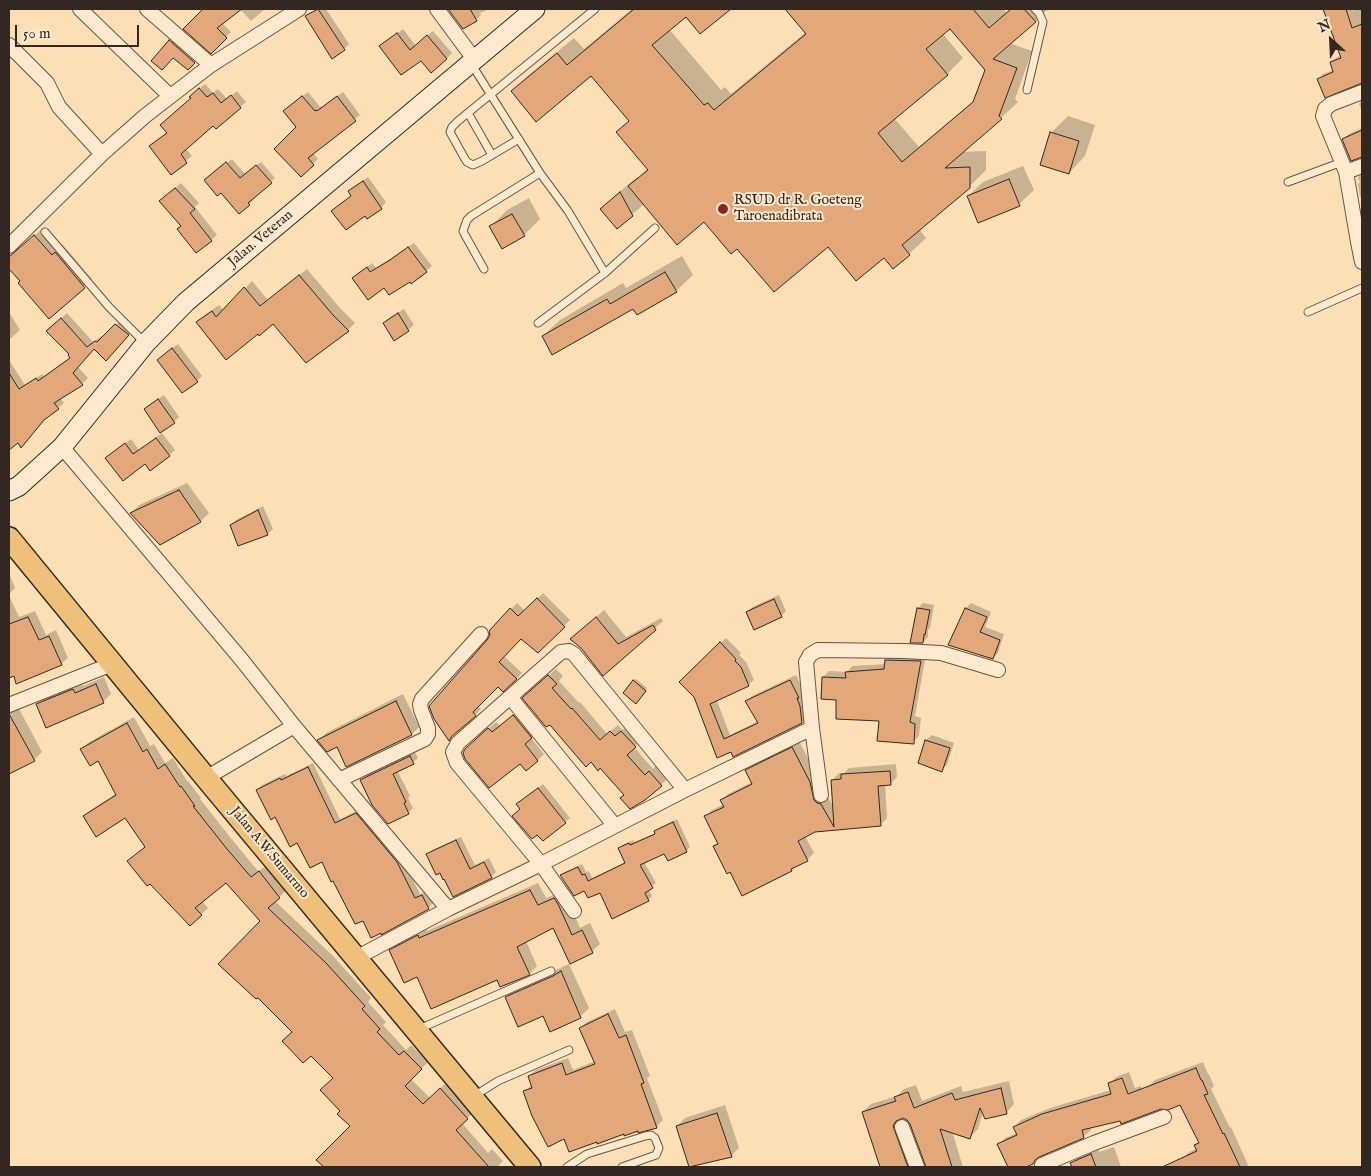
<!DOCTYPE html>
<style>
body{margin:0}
#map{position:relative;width:1371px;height:1176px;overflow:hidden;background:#fcdfb4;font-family:"IM FELL English",serif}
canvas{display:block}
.frame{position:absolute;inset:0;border:10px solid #332723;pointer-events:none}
.north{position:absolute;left:1306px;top:15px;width:50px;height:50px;-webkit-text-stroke:4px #fdeace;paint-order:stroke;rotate:335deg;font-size:14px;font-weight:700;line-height:20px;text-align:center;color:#332723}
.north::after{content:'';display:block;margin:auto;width:18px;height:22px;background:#332723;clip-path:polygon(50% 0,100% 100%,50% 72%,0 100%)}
.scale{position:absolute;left:15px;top:25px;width:124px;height:22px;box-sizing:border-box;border:2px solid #332723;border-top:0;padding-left:6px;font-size:15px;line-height:18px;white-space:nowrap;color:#332723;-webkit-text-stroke:4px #fdeace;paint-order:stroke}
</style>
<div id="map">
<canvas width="1371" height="1176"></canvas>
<div class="frame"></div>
<div class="north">N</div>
<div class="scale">50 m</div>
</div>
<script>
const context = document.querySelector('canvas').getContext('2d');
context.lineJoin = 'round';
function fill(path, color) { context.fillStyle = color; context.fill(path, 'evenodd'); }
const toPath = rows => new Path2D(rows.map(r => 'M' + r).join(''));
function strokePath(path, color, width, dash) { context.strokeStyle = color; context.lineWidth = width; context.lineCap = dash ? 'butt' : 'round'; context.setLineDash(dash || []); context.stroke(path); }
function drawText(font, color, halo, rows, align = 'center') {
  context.font = font + ' "IM FELL English",serif'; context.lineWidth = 4; context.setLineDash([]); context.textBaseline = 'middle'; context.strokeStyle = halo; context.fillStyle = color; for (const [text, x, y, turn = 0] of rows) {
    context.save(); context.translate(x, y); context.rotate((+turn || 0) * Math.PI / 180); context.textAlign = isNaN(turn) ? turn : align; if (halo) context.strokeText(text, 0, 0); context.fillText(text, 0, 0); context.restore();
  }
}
const shadow = toPath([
 [205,9,239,9,222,23,231,32,211,52,185,29],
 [240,9,265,9,251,21],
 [316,9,326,9,349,44,344,49,307,17],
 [451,9,489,9,480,13,481,15,476,20,452,11],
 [632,9,729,9,701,32,686,15,669,29,721,90,725,87,731,94,806,32,786,9,1003,9,1006,12,1010,9,1048,9,1035,22,1009,43,1032,51,1015,99,1018,102,1001,118,962,152,986,151,986,170,969,187,919,229,926,238,909,254,894,267,884,256,828,245,737,247,705,220,644,204,618,227,602,209,618,193,637,177,638,178,648,168,630,120,592,74,513,91,529,75,574,38,584,49],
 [950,27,986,70,976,99,919,147,894,118,947,74,963,58,943,34],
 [1324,9,1352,9,1353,11,1357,9,1362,9,1362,83,1318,80,1323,74,1334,70,1331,62,1337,57,1341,56],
 [403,29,416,46,433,31,452,53,446,59,421,59,386,41],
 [176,36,199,57,188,69,174,56,153,61],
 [205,84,213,93,218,89,227,99,237,91,246,102,216,127,213,124,186,149,192,156,171,173,156,141,168,132,196,92],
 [308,92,320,107,322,106,322,107,343,92,360,115,313,153,318,159,301,176,298,127,290,106],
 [1362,100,1362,111,1359,104],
 [1068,116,1095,125,1085,156,1069,173,1051,133],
 [1362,128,1362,156,1352,159,1343,139,1349,134],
 [232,159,245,174,261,162,275,178,252,198,253,200,249,204,210,176],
 [1023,166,1034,190,1019,204,968,196,983,182],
 [1362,173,1362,196,1360,197,1358,184,1360,182,1358,178],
 [368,177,386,202,381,208,368,217,366,214,333,211,352,195,350,192,355,186],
 [181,183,199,203,195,207,217,235,197,252,166,196],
 [529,198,540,219,524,235,491,226,507,210],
 [42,229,60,248,63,245,92,279,49,317,9,267,9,258],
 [414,243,432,266,426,271,411,281,385,286,354,278,372,263,376,268],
 [682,256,693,275,676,291,543,336,560,320,623,283,626,288],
 [307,269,340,308,355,323,348,330,307,361,273,322,198,322,205,315,219,305,224,311,252,281,268,300],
 [404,309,414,325,408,330,384,323,389,318],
 [9,312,20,330,9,340],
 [67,313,93,342,101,336,103,338,122,319,134,329,112,354,94,348,78,367,88,378,82,384,60,398,64,403,58,408,46,417,9,449,9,360,25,385,42,374,44,376,71,357,70,354,48,331],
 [178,344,202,376,197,381,158,360],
 [164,395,179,417,174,422,145,409,150,404],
 [162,433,175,450,169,455,145,463,112,453,131,439,139,450],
 [187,483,209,513,201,521,160,543,131,513,139,505],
 [263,506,273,529,267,534,231,525,236,520],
 [9,573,15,588,9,594],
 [543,593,570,620,538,652,521,637,504,656,522,673,516,679,498,686,478,706,481,709,449,739,491,636,490,631,517,603,525,611],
 [9,595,19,617,35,611,46,635,56,630,68,658,61,664,9,677],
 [779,595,786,611,781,616,747,612,752,607],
 [923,603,934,605,930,628,928,630,928,637,923,642,918,608],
 [971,603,991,612,985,627,1004,634,998,653,993,658,966,608],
 [604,610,626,637,661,618,663,621,603,674,582,648,572,639],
 [726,638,741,653,739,655,746,662,754,680,748,685,717,701,730,735,758,721,747,701,752,696,796,675,804,692,807,716,802,722,734,755,695,696,681,682],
 [892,654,926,655,915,716,921,718,919,736,913,742,880,720,837,699,823,677,829,671,847,672,852,666,886,664,886,660],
 [556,669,563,676,559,681,579,703,580,702,607,734,618,725,622,730,629,725,642,740,634,747,653,769,656,765,668,778,661,785,625,795,531,691],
 [104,677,111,694,103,702,38,704,46,696,81,682,83,686],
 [636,679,647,688,638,700,634,681],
 [403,694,419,727,412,734,337,745,319,740,326,733],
 [18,707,42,752,34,760,9,773,9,712],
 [521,709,538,731,531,738,544,754,537,761,520,762,473,742,496,722,500,726],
 [134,717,150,746,154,744,165,763,173,758,187,781,188,781,201,798,200,799,234,842,258,871,266,866,286,891,275,901,333,956,371,998,368,1002,386,1022,383,1025,406,1050,411,1045,428,1062,411,1079,430,1098,447,1082,474,1112,462,1123,488,1153,492,1149,503,1161,499,1165,501,1167,381,1167,371,1157,360,1167,325,1167,318,1160,352,1126,342,1111,334,1078,294,1031,262,921,226,881,202,901,208,908,190,925,129,861,146,846,125,817,84,816,91,810,117,793,99,760,82,749,89,742],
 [932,735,954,743,947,765,941,770,926,740],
 [799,741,817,775,824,796,828,797,834,808,832,780,839,773,844,773,849,768,896,764,897,777,890,784,885,784,887,818,880,825,815,831,805,836,814,853,807,860,797,865,792,870,742,895,730,871,715,847,719,843,705,817,712,810,724,804,722,800,728,794,752,782,747,771,754,764],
 [415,752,418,758,413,762,397,770,410,796,408,798,413,808,408,813,362,780,366,775],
 [313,763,340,819,361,809,402,857,420,894,427,891,433,903,428,908,363,919,322,861,298,841,275,816,257,790,262,785,285,774,286,776],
 [543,784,570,818,565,822,521,809,522,800],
 [677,819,690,847,686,851,665,852,644,862,656,883,648,889,652,896,648,900,585,889,561,875,565,872,582,864,586,872,589,871,592,878,626,862,619,848,623,845,633,840,634,842,656,833,655,832,659,828],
 [461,837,475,865,489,858,496,872,491,877,428,855,432,850],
 [538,883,546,898,562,891,566,896,580,928,590,923,600,944,592,951,570,962,553,926,526,941,537,966,529,974,498,978,418,975,390,951,398,943,426,928,427,931],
 [569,964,589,1008,581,1016,550,1030,544,1015,506,997,514,989],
 [615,1009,625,1032,632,1030,650,1076,647,1078,663,1120,656,1127,638,1129,597,1140,565,1137,524,1092,532,1085,529,1076,536,1070,568,1058,573,1070,595,1061,580,1028,587,1022],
 [1203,1062,1208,1074,1209,1074,1214,1086,1211,1089,1230,1128,1231,1127,1249,1167,1185,1167,1181,1159,1188,1153,1197,1148,1196,1146,1200,1142,1180,1103,1148,1087,1155,1080],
 [1129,1072,1135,1088,1141,1086,1148,1108,1121,1119,1090,1127,1091,1130,1084,1136,1040,1155,1028,1166,1010,1167,999,1145,1005,1138,1017,1133,1014,1127,1021,1120,1050,1108,1111,1090,1109,1084,1116,1077],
 [1009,1081,1014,1104,1006,1113,983,1112,978,1129,970,1137,952,1131,963,1167,927,1167,911,1123,908,1119,901,1117,902,1121,923,1167,881,1167,863,1112,871,1104,897,1096,904,1089,916,1085,922,1101,961,1086,963,1092],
 [725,1105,739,1148,731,1156,677,1126,685,1118],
 [1114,1147,1121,1167,1073,1167,1072,1163,1078,1156,1098,1148,1099,1152]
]);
const building = toPath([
 [203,9,242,9,217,28,227,38,211,54,183,29,203,9],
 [318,9,345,50,332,59,305,16,318,9],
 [448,9,470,9,477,21,463,29,448,9],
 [634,9,731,9,700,34,686,17,652,45,704,105,708,103,714,110,806,34,785,9,973,9,989,28,1011,9,1024,9,1036,22,993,59,1017,68,999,116,1002,119,945,168,970,167,970,188,902,245,910,255,893,269,884,258,856,281,828,247,774,292,737,249,731,254,704,222,677,245,628,186,648,170,616,132,629,121,591,76,536,122,511,91,557,53,567,65,634,9],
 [950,29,985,70,973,102,902,162,878,133,948,75,926,49,950,29],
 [1323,9,1346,9,1352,28,1362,24,1362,83,1325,98,1317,79,1333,72,1330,62,1341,58,1323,9],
 [397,33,410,50,427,35,447,59,431,73,421,61,401,75,379,46,397,33],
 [169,40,195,63,188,70,173,58,162,70,151,61,169,40],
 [199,88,207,97,213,93,221,103,231,95,241,108,216,129,213,126,181,154,187,163,171,175,149,146,167,133,160,125,191,98,189,97,199,88],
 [302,96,315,111,316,110,317,111,337,96,356,121,308,158,314,165,301,177,274,149,296,127,283,111,302,96],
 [1362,130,1362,157,1351,161,1342,139,1362,130],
 [1050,132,1079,141,1069,174,1040,165,1050,132],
 [226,162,240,178,256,165,272,183,248,203,250,205,239,214,221,193,217,196,204,180,226,162],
 [1009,179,1020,206,978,223,967,196,1009,179],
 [363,181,382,209,367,219,365,216,346,230,331,211,351,196,348,191,363,181],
 [175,188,195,209,190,213,212,241,196,253,177,229,181,226,159,201,175,188],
 [620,192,633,216,617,229,600,209,620,192],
 [512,214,525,236,502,249,489,226,512,214],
 [34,235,52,255,55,252,85,288,49,319,18,283,20,281,9,269,9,257,34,235],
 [408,247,427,272,411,284,410,282,389,295,384,288,368,300,352,278,367,267,370,272,390,260,408,247],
 [665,272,677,292,637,315,633,309,552,355,542,336,607,299,610,304,665,272],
 [299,275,333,315,349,331,306,363,273,324,259,336,258,334,226,360,196,322,212,311,216,317,244,287,260,306,299,275],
 [398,313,409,331,394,341,383,323,398,313],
 [61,318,87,347,95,341,97,342,115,324,129,335,106,361,94,349,73,373,83,385,54,403,59,409,44,420,21,448,18,443,9,450,9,373,19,389,36,378,38,381,70,358,68,355,69,354,46,331,61,318],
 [172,348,198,382,182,393,157,360,172,348],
 [158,399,175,423,160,433,144,409,158,399],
 [156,438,170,456,150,471,145,464,123,481,105,458,125,443,133,454,156,438],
 [179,490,201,522,160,545,130,513,179,490],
 [258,510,268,535,238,546,230,525,258,510],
 [537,598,565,627,538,653,521,639,499,662,517,679,503,692,498,687,473,712,476,716,452,736,449,741,434,719,429,706,487,640,490,635,489,631,510,608,518,616,537,598],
 [774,599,782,617,754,630,746,612,774,599],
 [917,608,930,610,925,635,924,634,923,643,910,643,917,608],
 [965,608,987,617,980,632,1000,640,993,659,948,645,965,608],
 [28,617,39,640,49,636,62,665,16,684,14,676,9,678,9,624,28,617],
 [596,617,618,644,653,625,656,630,603,676,581,648,570,639,596,617],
 [720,642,736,659,735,661,741,667,749,686,710,704,724,739,758,723,745,701,790,680,799,698,797,698,800,706,802,723,733,757,731,752,717,758,694,697,679,682,720,642],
 [885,660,921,661,910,722,915,724,914,744,877,741,879,721,836,719,836,700,821,699,822,677,846,678,845,672,884,669,885,660],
 [548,675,557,684,552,688,571,709,572,708,600,740,610,731,615,736,621,731,636,747,627,755,645,775,649,771,662,786,645,800,630,809,620,798,624,795,600,768,598,771,591,762,586,767,550,725,546,727,522,698,548,675],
 [633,680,646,691,636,704,623,693,633,680],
 [96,684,104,703,46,728,36,704,73,689,75,693,96,684],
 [396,701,412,735,346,767,337,747,327,752,317,740,396,701],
 [9,714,35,761,9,774,9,714],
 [513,715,532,738,525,744,538,761,526,771,520,764,489,788,465,759,463,753,465,749,488,728,492,732,513,715],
 [127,723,143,752,147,749,158,769,165,764,180,787,181,786,195,806,193,806,227,849,251,877,259,871,280,898,268,908,326,963,365,1006,362,1009,380,1029,377,1032,399,1055,404,1051,422,1069,405,1086,423,1104,440,1088,468,1119,456,1130,489,1167,324,1167,316,1160,350,1126,337,1114,340,1111,320,1090,333,1078,311,1056,303,1063,282,1041,292,1032,258,998,256,999,218,964,260,921,226,883,195,908,202,915,190,926,150,884,147,886,127,861,145,847,125,818,96,837,83,816,116,795,98,761,90,766,80,749,127,723],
 [925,740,950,748,942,772,918,763,925,740],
 [792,747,810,782,814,800,817,803,821,804,834,827,831,780,841,779,841,774,890,771,891,785,878,786,881,826,815,832,798,841,808,861,791,869,792,871,742,896,730,872,727,874,713,846,718,844,704,816,724,807,720,800,752,784,745,770,792,747],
 [410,756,414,764,393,774,406,802,404,803,409,814,388,824,372,805,360,780,410,756],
 [308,767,335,823,356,813,397,862,415,898,422,895,429,909,381,935,381,933,371,938,363,921,355,924,333,881,331,882,322,862,310,868,297,843,290,847,275,817,271,820,256,790,280,778,281,780,308,767],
 [538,788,566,823,543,841,537,835,532,839,512,816,520,809,516,804,538,788],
 [673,822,687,852,668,861,664,854,640,865,653,888,645,893,649,901,612,919,600,893,588,898,584,891,574,896,560,875,578,867,582,875,585,874,588,881,625,863,618,848,629,843,630,845,655,834,654,831,673,822],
 [456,840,470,869,484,862,492,878,453,897,444,879,443,880,440,873,436,875,426,854,456,840],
 [530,890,538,905,554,898,558,904,572,935,582,930,593,953,570,964,553,928,517,947,530,975,500,987,497,980,431,1009,417,977,404,983,389,950,418,935,419,938,530,890],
 [561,971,581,1018,550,1032,543,1016,518,1027,505,997,553,976,561,971],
 [608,1014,619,1038,626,1035,644,1083,641,1084,657,1128,638,1133,638,1131,624,1136,624,1134,597,1144,597,1142,569,1152,564,1139,548,1147,532,1116,523,1091,532,1088,528,1076,562,1063,566,1075,595,1064,579,1028,608,1014],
 [1196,1068,1201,1080,1202,1080,1208,1094,1204,1095,1223,1134,1224,1133,1240,1167,1162,1167,1197,1151,1194,1145,1199,1143,1180,1105,1168,1110,1161,1109,1121,1124,1120,1121,1082,1130,1084,1138,1039,1157,1035,1160,1033,1164,1026,1167,1008,1167,997,1144,1017,1135,1013,1127,1042,1114,1111,1094,1108,1083,1122,1078,1128,1094,1196,1068],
 [1001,1088,1007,1114,985,1119,980,1108,970,1139,940,1129,952,1167,926,1167,910,1124,907,1120,903,1118,896,1121,893,1126,908,1167,880,1167,862,1112,896,1101,894,1097,908,1092,914,1108,952,1093,955,1100,1001,1088],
 [717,1113,732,1157,689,1167,676,1126,717,1113],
 [1091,1154,1096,1167,1072,1167,1070,1163,1091,1154]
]);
const lane = toPath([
 [472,65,540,173,568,211,605,273],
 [1027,90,1043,22,1039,13,1035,9],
 [468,113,492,155],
 [519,139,482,161,473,165,467,162,465,159,450,132,452,127,458,121,595,9],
 [1288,182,1342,162],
 [45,232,109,307,145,343],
 [484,269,465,235,463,231,467,220,471,216,540,173],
 [1308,312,1362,288],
 [538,323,605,273,655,228],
 [419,1029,551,971],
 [474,1096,498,1081,569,1050],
 [567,1167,587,1154,645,1136,651,1135,655,1138,659,1148,656,1155,622,1167]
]);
const street = toPath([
 [80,9,170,96],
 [147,9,211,65],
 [437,9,474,59],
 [9,45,47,83,59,107,102,154],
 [1362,92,1331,104,1325,109,1323,116,1346,172,1358,242,1362,262],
 [1346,172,1362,166],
 [9,246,102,154,145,116,211,65,299,9],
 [62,447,241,659,294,726,448,909],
 [510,697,458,743,453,752,457,763,541,864,574,911],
 [9,705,112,664],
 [812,728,821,795],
 [206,778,294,726],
 [339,780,425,739,428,734,428,728,421,710,420,704,422,699,481,634],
 [615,826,510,697,561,652,569,651,574,654,685,790],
 [356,958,448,909,541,864,685,790,812,728,806,662,810,655,818,650,904,651,941,653,998,670],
 [902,1127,917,1167],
 [1042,1165,1094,1143,1164,1117]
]);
const secondary = toPath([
 [9,491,19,486,62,447,146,343,186,302,535,9]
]);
const primary = toPath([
 [9,538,206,778,530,1167]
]);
const markers = [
 [723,209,6,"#8f2418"]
];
const poiNames = [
 ["RSUD dr R. Goeteng",734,201],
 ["Taroenadibrata",734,217]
];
const streetNames = [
 ["Jalan. Veteran",261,239,-40],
 ["Jalan A.W.Sumarmo",269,853,50]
];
fill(shadow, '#0003');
fill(building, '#e2a87a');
strokePath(building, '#332723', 1);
strokePath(lane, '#655547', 9);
strokePath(street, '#655547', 16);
strokePath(secondary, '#332723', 21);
strokePath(primary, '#332723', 24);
strokePath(lane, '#fdeace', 7);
strokePath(street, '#fdeace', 14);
strokePath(secondary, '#fdeace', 19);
strokePath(primary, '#eec07a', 21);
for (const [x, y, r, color] of markers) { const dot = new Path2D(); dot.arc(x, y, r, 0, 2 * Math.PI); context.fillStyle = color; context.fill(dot); strokePath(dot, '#fdeace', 2); }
drawText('14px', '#332723', '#fdeace', poiNames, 'left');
drawText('14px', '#332723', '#fdeace', streetNames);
</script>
